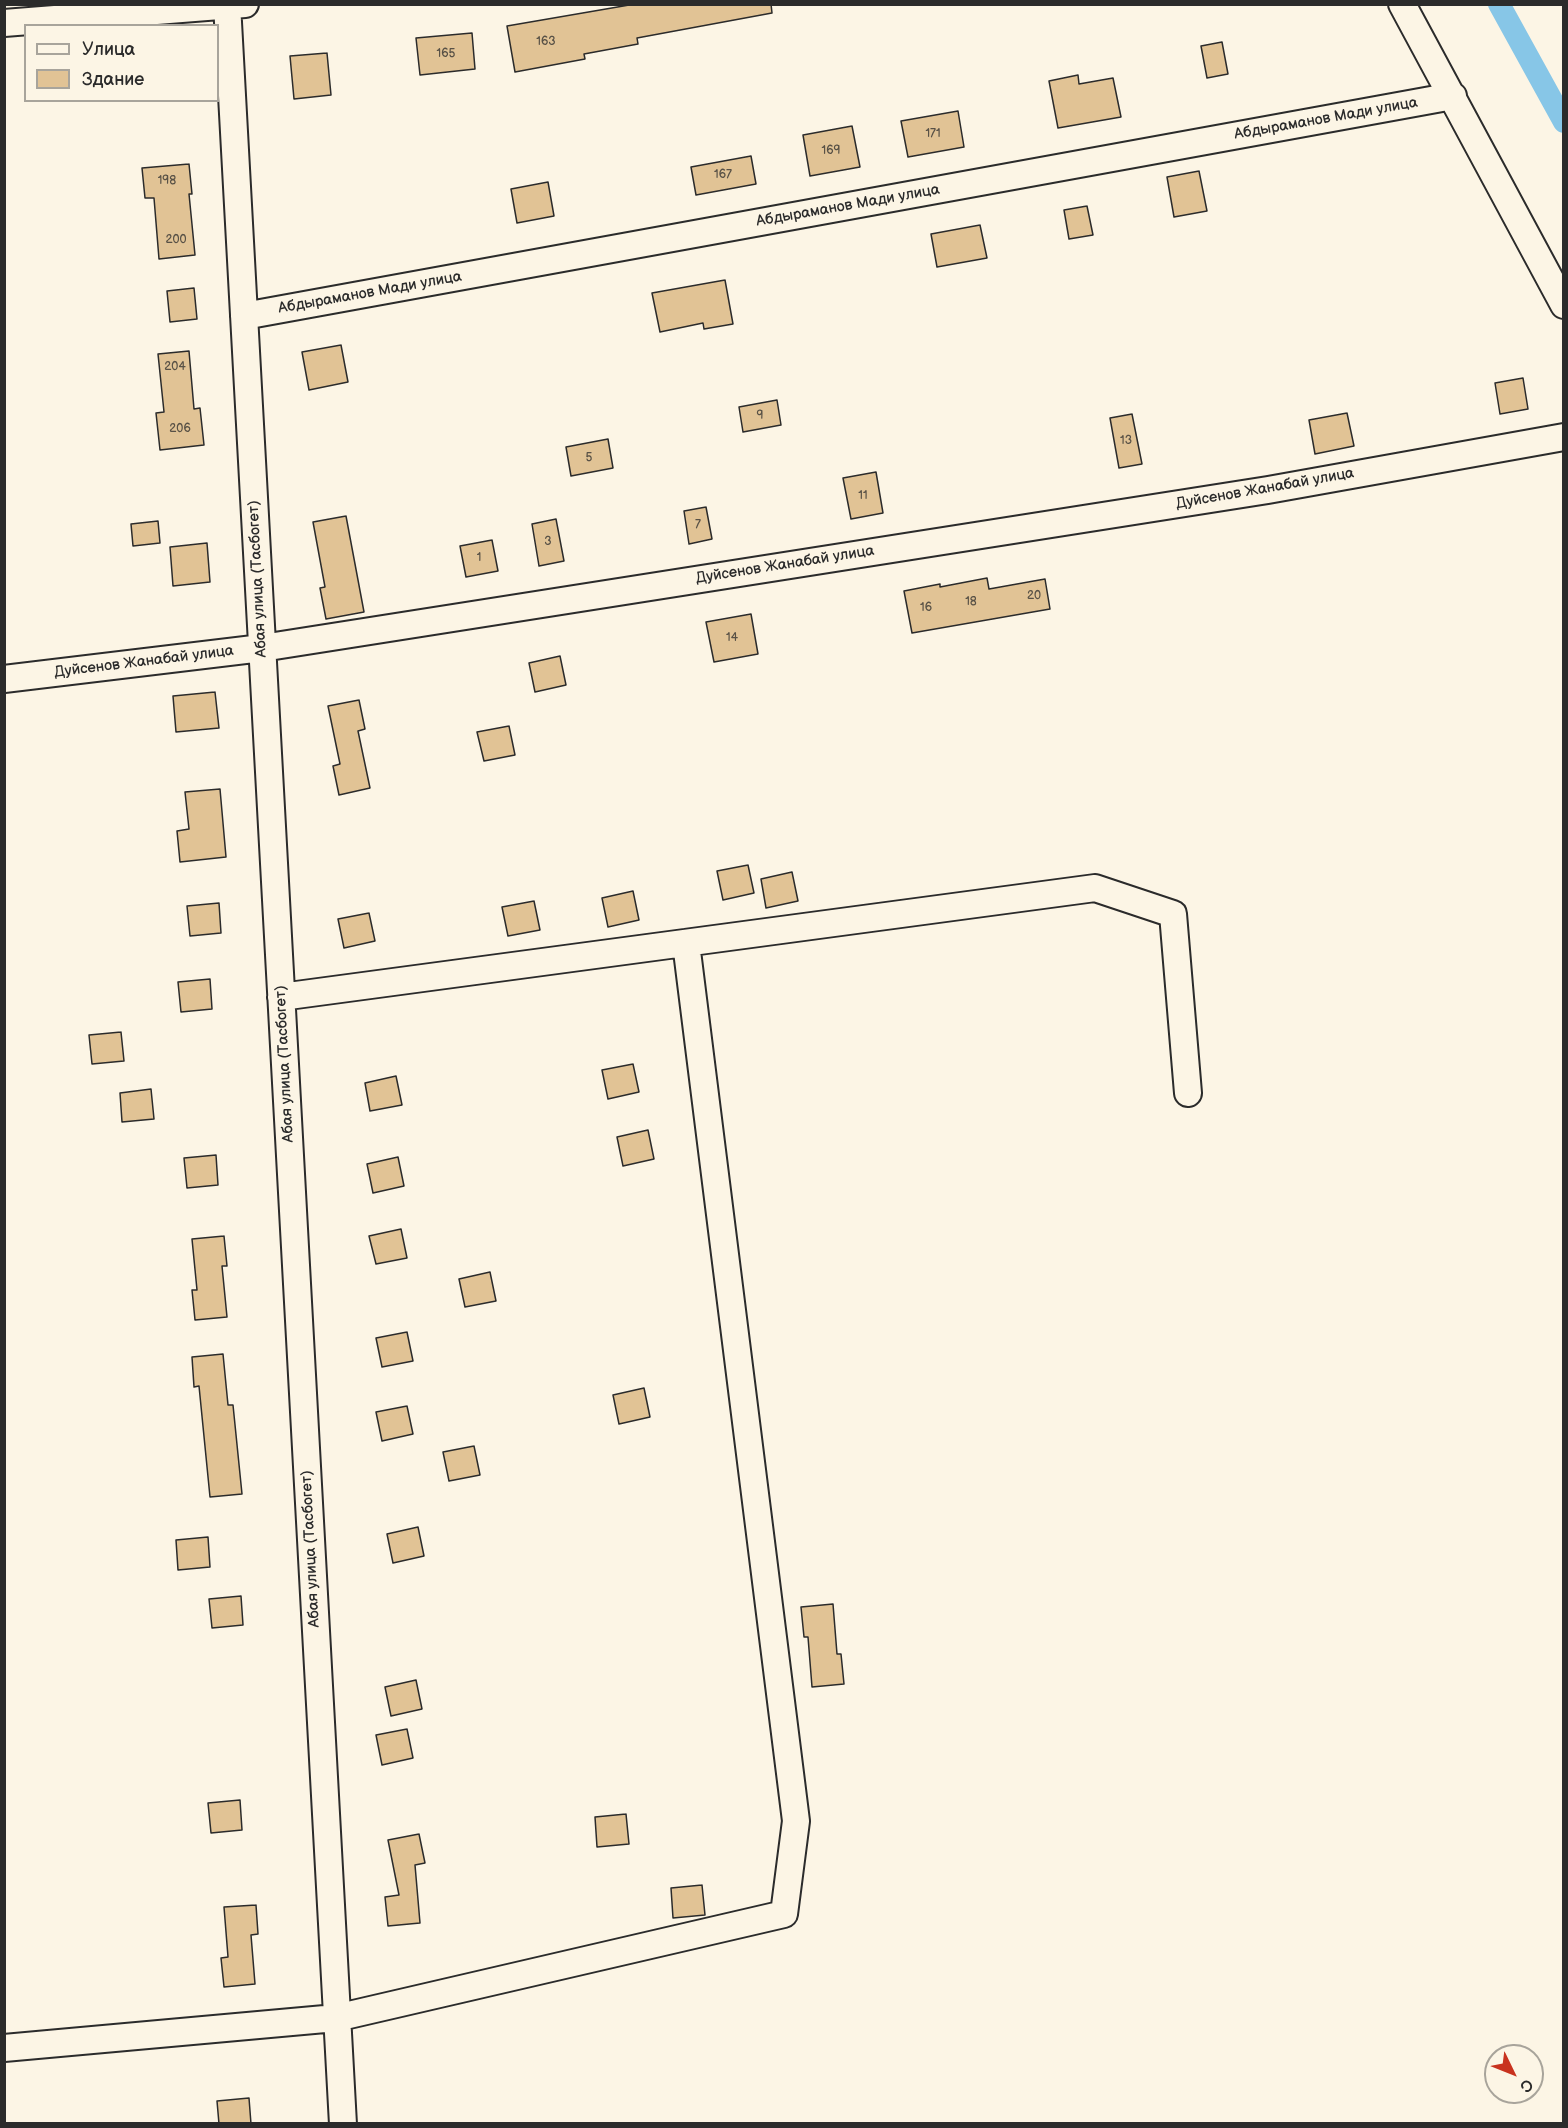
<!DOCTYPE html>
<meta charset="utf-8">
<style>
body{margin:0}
#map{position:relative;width:1568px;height:2128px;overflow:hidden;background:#fcf5e5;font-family:"Balsamiq Sans",sans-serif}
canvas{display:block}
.frame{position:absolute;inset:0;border:6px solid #2b2b2b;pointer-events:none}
.legend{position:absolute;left:24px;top:24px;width:195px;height:78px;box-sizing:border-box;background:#fcf5e5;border:2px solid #a8a49b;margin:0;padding:8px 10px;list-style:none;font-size:18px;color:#2b2b2b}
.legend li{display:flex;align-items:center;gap:12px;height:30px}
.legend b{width:30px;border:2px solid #a8a49b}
.north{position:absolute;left:1484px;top:2044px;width:60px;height:60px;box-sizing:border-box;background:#fcf5e5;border:2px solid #a8a49b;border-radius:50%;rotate:133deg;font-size:16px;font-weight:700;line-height:24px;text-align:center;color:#2b2b2b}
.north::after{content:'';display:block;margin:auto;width:21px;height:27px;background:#c8321e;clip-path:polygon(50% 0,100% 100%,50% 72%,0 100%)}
</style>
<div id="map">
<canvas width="1568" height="2128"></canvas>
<div class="frame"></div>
<ul class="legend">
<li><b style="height:8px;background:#fcf5e5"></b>Улица</li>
<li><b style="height:16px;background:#e1c395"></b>Здание</li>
</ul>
<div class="north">С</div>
</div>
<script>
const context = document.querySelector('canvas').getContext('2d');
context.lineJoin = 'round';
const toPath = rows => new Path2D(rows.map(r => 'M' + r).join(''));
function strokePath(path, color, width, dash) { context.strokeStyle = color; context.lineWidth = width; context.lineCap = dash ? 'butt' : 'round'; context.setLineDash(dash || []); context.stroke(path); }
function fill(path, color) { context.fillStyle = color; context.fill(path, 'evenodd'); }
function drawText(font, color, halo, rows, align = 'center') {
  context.font = font + ' "Balsamiq Sans",sans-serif'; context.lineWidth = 4.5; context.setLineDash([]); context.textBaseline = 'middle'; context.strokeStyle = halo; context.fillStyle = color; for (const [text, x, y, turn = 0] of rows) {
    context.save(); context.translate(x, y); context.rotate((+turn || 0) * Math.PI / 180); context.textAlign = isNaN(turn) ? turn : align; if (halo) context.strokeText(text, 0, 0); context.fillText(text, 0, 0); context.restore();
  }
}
const canal = toPath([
 [1499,4,1564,122]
]);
const building = toPath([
 [635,4,771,4,772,13,637,38,638,44,584,54,585,59,515,72,507,26,635,4],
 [472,33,475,69,420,75,416,38,472,33],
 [1222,42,1228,74,1207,78,1201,46,1222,42],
 [327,53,331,95,294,99,290,56,327,53],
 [1078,75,1079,84,1113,78,1121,117,1058,128,1049,81,1078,75],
 [958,111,964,147,908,157,901,121,958,111],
 [852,126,860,167,810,176,803,135,852,126],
 [751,156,756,184,696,195,691,167,751,156],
 [189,164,192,194,189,194,195,255,159,259,154,198,145,198,142,168,189,164],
 [1199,171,1207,211,1174,217,1167,177,1199,171],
 [548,182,554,216,517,223,511,189,548,182],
 [1087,206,1093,235,1069,239,1064,210,1087,206],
 [980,225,987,258,937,267,931,234,980,225],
 [725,280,733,324,704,329,703,323,660,332,652,293,725,280],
 [194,288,197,319,170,322,167,291,194,288],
 [341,345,348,382,309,390,302,352,341,345],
 [189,351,194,409,200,408,204,445,160,450,156,413,164,412,158,354,189,351],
 [1523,378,1528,409,1500,414,1495,383,1523,378],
 [777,400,781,425,743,432,739,407,777,400],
 [1347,413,1354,446,1315,454,1309,420,1347,413],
 [1132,414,1142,464,1119,468,1110,418,1132,414],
 [608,439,613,468,571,476,566,447,608,439],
 [876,472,883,513,851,519,843,478,876,472],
 [706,507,712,539,689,544,684,511,706,507],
 [346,516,364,612,326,619,320,588,325,587,313,522,346,516],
 [556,519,564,561,539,566,532,524,556,519],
 [158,521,160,543,133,546,131,524,158,521],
 [492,540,498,571,466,577,460,546,492,540],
 [207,543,210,582,173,586,170,547,207,543],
 [987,578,989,589,1045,579,1050,609,912,633,904,591,940,584,940,587,987,578],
 [751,614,758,654,714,662,706,622,751,614],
 [560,656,566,685,535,692,529,663,560,656],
 [215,692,219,728,176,732,173,696,215,692],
 [359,700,365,729,358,731,370,788,339,795,333,766,340,764,328,706,359,700],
 [509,726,515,755,484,761,477,732,509,726],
 [220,789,226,857,180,862,177,831,189,829,185,792,220,789],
 [748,865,754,893,723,900,717,871,748,865],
 [792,872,798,901,766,908,761,879,792,872],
 [633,891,639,920,608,927,602,898,633,891],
 [534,901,540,930,508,936,502,907,534,901],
 [219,903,221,933,190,936,187,906,219,903],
 [369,913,375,941,344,948,338,919,369,913],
 [210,979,212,1009,181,1012,178,982,210,979],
 [121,1032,124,1061,92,1064,89,1035,121,1032],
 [633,1064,639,1092,608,1099,602,1070,633,1064],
 [396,1076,402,1105,370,1111,365,1083,396,1076],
 [151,1089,154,1119,122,1122,120,1093,151,1089],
 [648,1130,654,1159,623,1166,617,1137,648,1130],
 [216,1155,218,1185,187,1188,184,1158,216,1155],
 [398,1157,404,1186,373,1193,367,1164,398,1157],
 [401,1229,407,1258,376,1264,369,1236,401,1229],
 [224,1236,227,1266,222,1266,227,1317,195,1320,192,1290,197,1290,192,1239,224,1236],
 [490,1272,496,1301,465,1307,459,1279,490,1272],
 [407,1332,413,1361,382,1367,376,1338,407,1332],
 [223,1354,228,1405,233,1405,242,1494,210,1497,199,1386,194,1387,192,1357,223,1354],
 [644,1388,650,1417,619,1424,613,1395,644,1388],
 [407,1406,413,1434,382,1441,376,1412,407,1406],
 [474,1446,480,1475,449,1481,443,1452,474,1446],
 [418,1527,424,1556,393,1563,387,1534,418,1527],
 [208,1537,210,1567,178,1570,176,1540,208,1537],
 [241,1596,243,1625,212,1628,209,1599,241,1596],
 [833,1604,837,1654,841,1654,844,1684,812,1687,808,1637,804,1637,801,1607,833,1604],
 [416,1680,422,1709,391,1716,385,1687,416,1680],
 [407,1729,413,1758,382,1765,376,1735,407,1729],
 [240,1800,242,1830,211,1833,208,1803,240,1800],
 [626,1814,629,1844,597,1847,595,1817,626,1814],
 [419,1834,425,1863,415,1865,420,1923,388,1926,385,1897,399,1895,388,1840,419,1834],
 [702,1885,705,1915,673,1918,671,1888,702,1885],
 [256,1905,258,1934,251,1935,255,1984,224,1987,221,1958,228,1957,224,1907,256,1905],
 [249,2098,251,2124,219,2124,217,2101,249,2098]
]);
const minor = toPath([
 [227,4,343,2124],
 [1402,4,1564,305],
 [4,23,245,4],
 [244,316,1453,96],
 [4,679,262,648,1268,490,1564,437],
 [281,997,1095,888,1173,914,1188,1093],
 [4,2048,336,2018,784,1914,796,1821,686,943]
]);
const numberNames = [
 ["163",546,42],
 ["165",446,54],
 ["171",933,134],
 ["169",831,151],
 ["167",723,175],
 ["198",167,181],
 ["200",176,240],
 ["204",175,367],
 ["9",760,416],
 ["206",180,429],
 ["13",1126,441],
 ["5",589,458],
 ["11",863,496],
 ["7",698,525],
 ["3",548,542],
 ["1",479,558],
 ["20",1034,596],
 ["18",971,602],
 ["16",926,608],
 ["14",732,638]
];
const streetNames = [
 ["Абдыраманов Мади улица",1326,119,-10],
 ["Абдыраманов Мади улица",848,206,-10],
 ["Абдыраманов Мади улица",370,293,-10],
 ["Дуйсенов Жанабай улица",1265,489,-10],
 ["Дуйсенов Жанабай улица",785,565,-9],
 ["Абая улица (Тасбогет)",258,579,-93],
 ["Дуйсенов Жанабай улица",144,662,-7],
 ["Абая улица (Тасбогет)",285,1064,-93],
 ["Абая улица (Тасбогет)",311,1549,-93]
];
strokePath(canal, '#87c6e7', 22);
fill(building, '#e1c395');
strokePath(building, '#2b2b2b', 1.5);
strokePath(minor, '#2b2b2b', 30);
strokePath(minor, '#fcf5e5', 26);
drawText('12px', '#585146', null, numberNames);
drawText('15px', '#2b2b2b', '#fcf5e5', streetNames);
</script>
